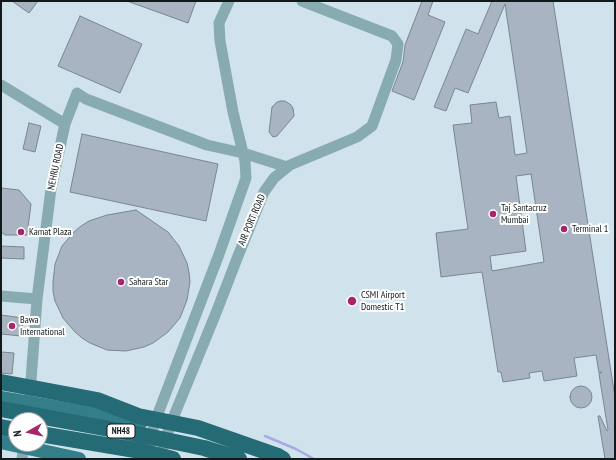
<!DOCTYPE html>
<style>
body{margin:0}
#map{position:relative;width:616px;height:460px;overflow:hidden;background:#d0e2ec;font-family:"PT Sans Narrow",sans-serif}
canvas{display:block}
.frame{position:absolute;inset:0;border:2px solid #12191c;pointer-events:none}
.north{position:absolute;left:8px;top:412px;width:40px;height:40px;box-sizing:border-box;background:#fff;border:1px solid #a0a3a4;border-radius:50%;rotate:262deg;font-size:11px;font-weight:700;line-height:16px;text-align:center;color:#12191c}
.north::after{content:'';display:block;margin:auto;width:14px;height:18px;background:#aa246d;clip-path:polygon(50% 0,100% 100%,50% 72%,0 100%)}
</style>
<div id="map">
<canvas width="616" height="460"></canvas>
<div class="frame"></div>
<div class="north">N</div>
</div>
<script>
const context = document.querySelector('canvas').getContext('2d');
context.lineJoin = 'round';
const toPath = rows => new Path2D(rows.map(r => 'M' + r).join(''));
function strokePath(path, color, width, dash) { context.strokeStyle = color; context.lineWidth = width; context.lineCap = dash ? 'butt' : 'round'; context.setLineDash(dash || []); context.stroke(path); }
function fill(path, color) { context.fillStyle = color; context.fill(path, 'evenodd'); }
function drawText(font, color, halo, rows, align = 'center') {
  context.font = font + ' "PT Sans Narrow",sans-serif'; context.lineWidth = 4; context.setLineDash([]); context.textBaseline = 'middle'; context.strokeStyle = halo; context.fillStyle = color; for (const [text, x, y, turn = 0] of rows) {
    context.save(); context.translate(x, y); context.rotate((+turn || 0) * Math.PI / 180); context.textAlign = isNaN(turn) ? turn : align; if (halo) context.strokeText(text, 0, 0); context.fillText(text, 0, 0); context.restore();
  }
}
const stream = toPath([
 [265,436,296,449,314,459]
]);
const building = toPath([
 [12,1,38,1,29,13,12,1],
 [127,1,196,1,188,23,127,1],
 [422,1,433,1,428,15,445,22,414,100,392,91,403,62,405,45,422,1],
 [492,1,553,1,615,397,615,459,605,459,598,416,600,416,607,431,608,430,599,374,602,372,599,373,596,355,574,358,577,376,544,381,542,371,529,373,530,378,503,382,501,372,498,372,482,272,441,277,436,233,468,229,453,125,472,123,470,105,496,102,499,118,510,116,515,155,527,153,505,4,468,93,455,88,446,111,434,107,466,29,478,34,492,1],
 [531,174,544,262,492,271,490,256,526,251,516,176,531,174],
 [80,16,142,44,120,93,58,66,80,16],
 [281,101,285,101,291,105,293,108,294,116,277,136,273,137,269,132,272,107,277,102,281,101],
 [29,123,41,126,35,152,23,149,29,123],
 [82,134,218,164,206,221,70,192,82,134],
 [1,188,19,190,31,204,27,235,5,235,1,232,1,188],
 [136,210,168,232,179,246,187,263,189,272,190,282,187,300,180,318,168,332,153,343,144,347,126,351,107,350,90,343,82,338,75,332,63,318,55,301,53,291,53,282,55,264,62,246,74,232,81,226,89,221,107,215,136,210],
 [1,246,24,247,24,259,1,258,1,246],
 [1,315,23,318,21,336,1,334,1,315],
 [1,352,14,353,12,374,1,373,1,352],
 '570 397a11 11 0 1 1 22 0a11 11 0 1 1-22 0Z'
]);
const minor = toPath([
 [1,85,65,124],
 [1,296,37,299],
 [30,394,37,299,51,189,65,124,77,93,86,99,207,145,243,153,287,167],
 [150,443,154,424,218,257,246,178,245,161,233,112,220,41,219,23,229,1],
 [164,446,169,428,216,313,238,256,264,192,274,178,290,165,357,137,372,126,396,60,398,44,392,36,302,1],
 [22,459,24,444]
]);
const major = toPath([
 [1,398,141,422],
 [1,442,79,459]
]);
const highway = toPath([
 [1,427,16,430]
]);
const highwayBridge = toPath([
 [1,382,97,400,138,416,198,428,278,456,283,459],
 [1,409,142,435,204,448,239,459],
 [40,434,141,451,173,459]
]);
const markers = [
 [493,214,4,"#aa246d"],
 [564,229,4,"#aa246d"],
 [21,232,4,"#aa246d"],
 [121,282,4,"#aa246d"],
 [352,301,5,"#aa246d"],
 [12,326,4,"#aa246d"]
];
const shields = [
 [121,431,28]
];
const shieldNames = [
 ["NH48",121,431]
];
const streetNames = [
 ["NEHRU ROAD",56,167,-78],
 ["AIR PORT ROAD",252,220,-67]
];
const poiNames = [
 ["Taj Santacruz",501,208],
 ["Mumbai",501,220],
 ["Terminal 1",572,229],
 ["Kamat Plaza",29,232],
 ["Sahara Star",129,282],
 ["CSMI Airport",361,295],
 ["Domestic T1",361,307],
 ["Bawa",20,320],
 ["International",20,332]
];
strokePath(stream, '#a6abe8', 2.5);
fill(building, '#a9b4c2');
strokePath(building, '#7b8592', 1);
strokePath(minor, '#87abb1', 11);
strokePath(major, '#337e89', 14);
strokePath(highway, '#246b75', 16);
strokePath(highwayBridge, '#246b75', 16);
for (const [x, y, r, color] of markers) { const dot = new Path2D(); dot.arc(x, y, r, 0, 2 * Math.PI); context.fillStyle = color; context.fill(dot); strokePath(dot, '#fff', 1.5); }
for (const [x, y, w] of shields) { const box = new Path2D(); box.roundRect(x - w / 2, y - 7, w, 14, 3); context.fillStyle = '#fff'; context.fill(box); strokePath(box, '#12191c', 1); }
drawText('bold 9px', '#12191c', null, shieldNames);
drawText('10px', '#12191c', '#fff', streetNames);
drawText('10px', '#12191c', '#fff', poiNames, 'left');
</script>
